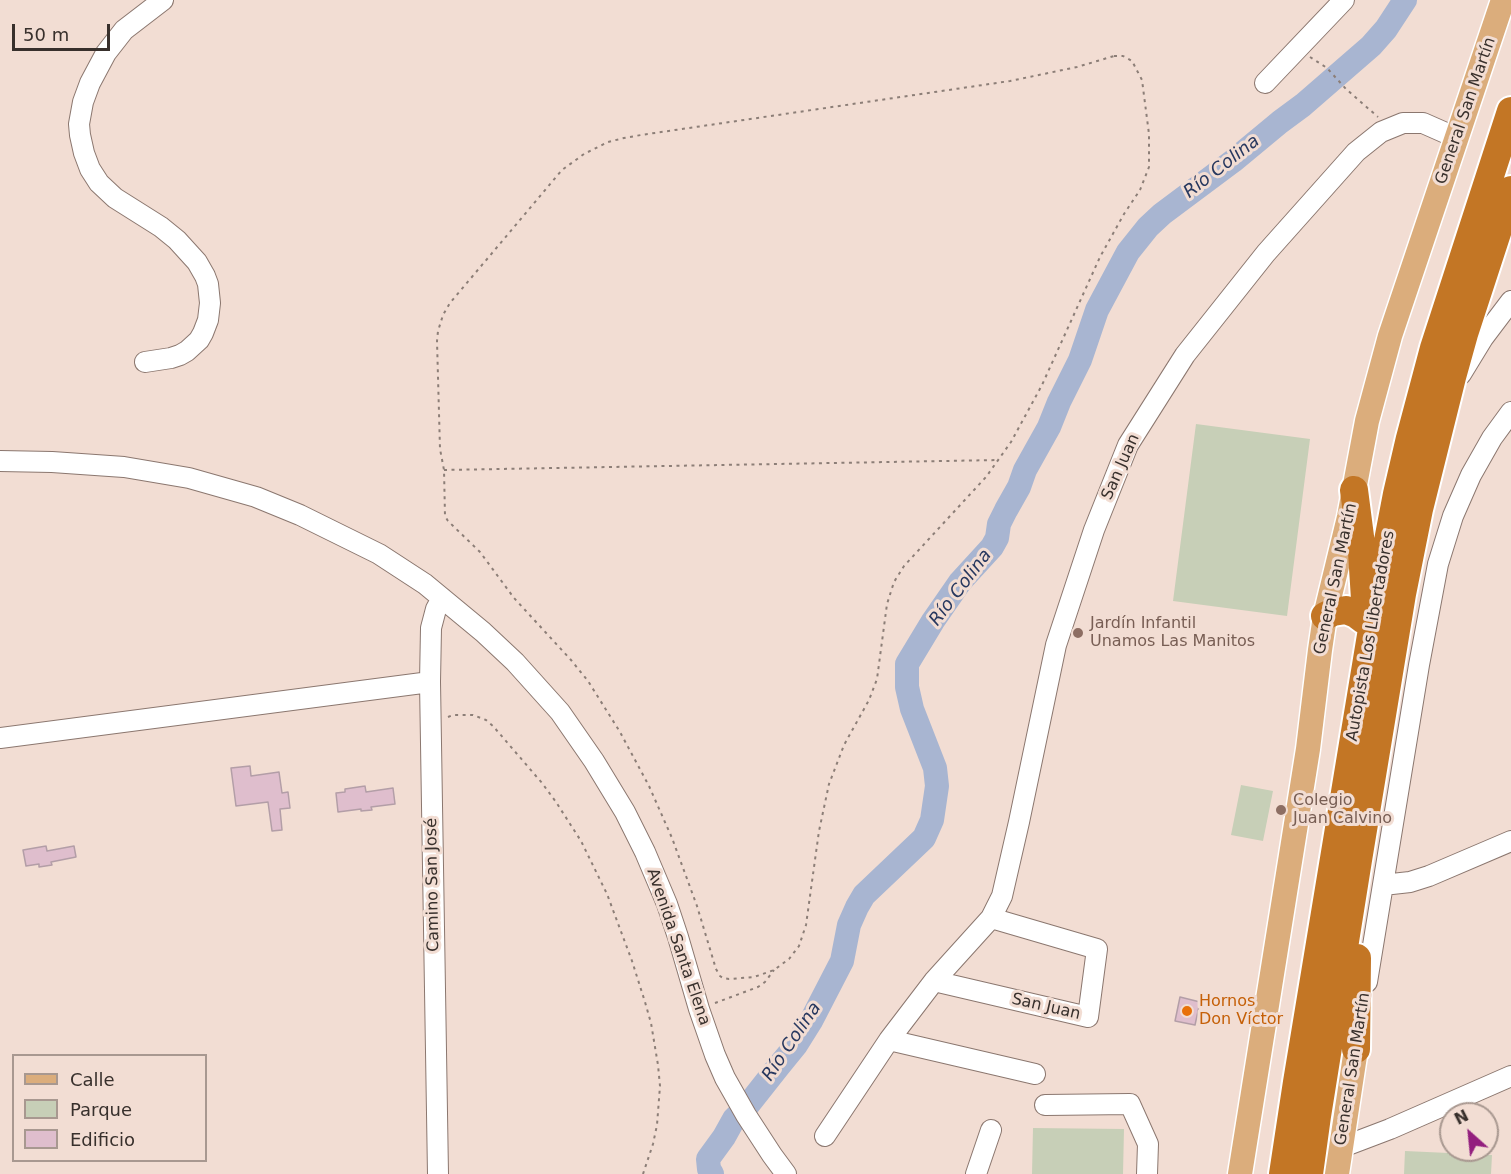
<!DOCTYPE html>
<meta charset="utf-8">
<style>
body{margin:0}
#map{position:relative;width:1511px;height:1174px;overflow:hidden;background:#f2ddd3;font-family:"DejaVu Sans",sans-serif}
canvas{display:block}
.legend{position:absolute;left:12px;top:1054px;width:195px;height:108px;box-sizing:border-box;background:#f2ddd3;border:2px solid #a89890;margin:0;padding:8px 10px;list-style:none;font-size:18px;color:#38302c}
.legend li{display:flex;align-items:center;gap:12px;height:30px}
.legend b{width:30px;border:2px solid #a89890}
.north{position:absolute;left:1439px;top:1102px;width:60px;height:60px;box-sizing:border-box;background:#f2ddd3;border:2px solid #a89890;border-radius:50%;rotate:333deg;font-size:16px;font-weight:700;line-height:24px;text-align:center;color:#38302c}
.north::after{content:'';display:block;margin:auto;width:21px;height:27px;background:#931f7e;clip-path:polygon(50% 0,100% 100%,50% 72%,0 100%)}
.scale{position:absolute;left:12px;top:24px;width:98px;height:27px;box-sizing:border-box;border:3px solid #38302c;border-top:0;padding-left:8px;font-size:18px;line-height:21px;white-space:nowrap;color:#38302c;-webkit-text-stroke:4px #f2ddd3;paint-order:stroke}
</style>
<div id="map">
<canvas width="1511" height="1174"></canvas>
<ul class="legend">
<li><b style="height:8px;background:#dbad7c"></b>Calle</li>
<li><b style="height:16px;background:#c7cfb7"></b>Parque</li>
<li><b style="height:16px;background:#dfbecd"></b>Edificio</li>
</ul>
<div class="north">N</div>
<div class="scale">50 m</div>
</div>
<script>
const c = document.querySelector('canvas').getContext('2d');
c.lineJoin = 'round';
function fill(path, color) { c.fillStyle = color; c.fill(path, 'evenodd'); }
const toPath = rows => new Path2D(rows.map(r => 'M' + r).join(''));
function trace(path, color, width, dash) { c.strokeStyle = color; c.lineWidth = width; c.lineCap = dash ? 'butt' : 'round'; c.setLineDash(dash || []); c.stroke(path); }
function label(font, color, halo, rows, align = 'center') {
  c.font = font + ' "DejaVu Sans",sans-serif'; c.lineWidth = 6; c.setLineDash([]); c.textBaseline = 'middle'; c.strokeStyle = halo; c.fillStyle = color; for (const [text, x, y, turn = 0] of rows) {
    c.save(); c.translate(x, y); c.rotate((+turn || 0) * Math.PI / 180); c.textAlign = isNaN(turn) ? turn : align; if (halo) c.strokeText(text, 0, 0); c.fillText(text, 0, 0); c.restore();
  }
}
const green = toPath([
 [1196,424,1310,439,1287,616,1173,601],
 [1241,785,1273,791,1263,841,1231,835],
 [1033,1128,1124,1129,1123,1174,1032,1174],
 [1405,1151,1492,1155,1491,1174,1404,1174]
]);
const river = toPath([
 [712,1174,709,1169,708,1159,724,1137,734,1119,748,1105,778,1067,796,1045,811,1021,842,961,849,925,857,907,864,895,924,838,932,820,937,786,935,768,912,709,907,687,907,664,933,621,960,582,992,547,997,538,999,524,1006,510,1019,487,1025,470,1049,427,1059,402,1080,360,1097,310,1128,252,1148,227,1162,214,1233,161,1280,122,1303,105,1371,46,1386,29,1405,0]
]);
const building = toPath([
 [250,766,251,776,279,772,282,793,288,792,290,808,280,809,282,830,272,831,268,802,236,806,231,768,250,766],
 [365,786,366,792,393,788,395,804,371,807,372,810,361,811,361,809,338,812,336,793,345,792,345,789,365,786],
 [46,846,47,851,74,846,76,857,51,862,52,865,39,867,39,864,26,866,23,850,46,846],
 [1180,997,1200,1002,1195,1025,1175,1021,1180,997]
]);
const path = toPath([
 [1114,56,1123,56,1132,61,1142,80,1149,134,1149,167,1140,190,1124,214,1100,257,1042,385,1011,442,986,477,904,566,894,582,887,604,877,679,869,700,844,745,829,784,819,831,806,925,799,946,789,959,774,970,754,977,729,979,723,978,720,976,716,969,697,906,672,838,649,786,620,732,588,681,571,660,514,598,480,552,448,521,445,516,444,470,440,449,437,341,438,331,443,315,450,303,562,170,584,154,608,142,624,138,641,135,1010,81,1077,67,1114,56],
 [1310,57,1327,68,1346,89,1378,117],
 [444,470,999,460],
 [448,717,453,715,473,715,486,720,493,726,542,783,556,802,581,841,607,894,632,961,645,1002,651,1023,658,1065,660,1086,657,1125,653,1144,643,1174],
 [715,1003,758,987,765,982,774,970]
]);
const minor = toPath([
 [1265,83,1344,0],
 [145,362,171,358,180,355,187,351,199,340,203,333,208,320,210,303,208,284,205,276,197,262,177,240,161,227,115,198,99,183,90,169,84,153,80,135,79,124,83,102,90,83,106,53,124,30,163,0],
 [1461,374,1483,338,1511,301],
 [0,461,52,462,124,467,189,478,256,497,300,515,379,554,425,584,483,632,515,662,560,712,594,761,625,812,645,852,667,904,678,937,699,1009,715,1055,725,1078,746,1115,772,1155,786,1174],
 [0,738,430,682],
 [1383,885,1410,882,1429,876,1511,841],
 [934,981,1088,1017,1097,949,991,918],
 [1367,982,1419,665,1438,564,1453,516,1471,475,1492,438,1511,412],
 [889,1040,1035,1074],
 [1045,1105,1130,1104,1148,1144,1147,1174],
 [825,1136,889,1040,934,981,991,918,1002,896,1019,822,1056,645,1094,530,1128,445,1185,355,1266,253,1356,152,1381,132,1403,123,1423,123,1457,138],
 [1340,1148,1390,1129,1511,1076],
 [438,1174,430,682,431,628,436,609,442,598],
 [976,1174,991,1130]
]);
const major = toPath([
 [1240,1174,1308,749,1320,650,1325,616,1349,517,1367,421,1390,336,1503,0],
 [1337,1174,1356,1049]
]);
const highway = toPath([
 [1354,490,1362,552,1365,599],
 [1325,616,1333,612,1346,610,1356,614,1364,620],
 [1356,1049,1357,958],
 [1283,1174,1297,1082,1378,593,1397,494,1410,438,1434,348,1511,111],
 [1309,1174,1317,1116,1358,860,1402,594,1419,509,1452,377,1464,334,1511,190]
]);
const markers = [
 [1078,633,6,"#8d6e63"],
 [1281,810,6,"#8d6e63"],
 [1187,1011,6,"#e8710a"]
];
const streetNames = [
 ["General San Martín",1466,111,-71],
 ["San Juan",1121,467,-66],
 ["General San Martín",1336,579,-78],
 ["Autopista Los Libertadores",1371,636,-80],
 ["Camino San José",433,885,-91],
 ["Avenida Santa Elena",678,947,71],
 ["San Juan",1046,1007,13],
 ["General San Martín",1353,1069,-81]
];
const educationNames = [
 ["Jardín Infantil",1090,624],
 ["Unamos Las Manitos",1090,642],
 ["Colegio",1293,801],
 ["Juan Calvino",1293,819]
];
const foodNames = [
 ["Hornos",1199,1002],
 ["Don Víctor",1199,1020]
];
const waterNames = [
 ["Río Colina",1222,167,-38],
 ["Río Colina",961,588,-53],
 ["Río Colina",792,1042,-56]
];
fill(green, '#c7cfb7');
trace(river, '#a8b5d1', 24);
fill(building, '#dfbecd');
trace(building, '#b39ea7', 1.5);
trace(minor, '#8b776f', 22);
trace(major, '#fff', 27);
trace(highway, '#fff', 32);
trace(path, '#8c7e77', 2, [3, 4.5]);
trace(minor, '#fff', 20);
trace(major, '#dbad7c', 24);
trace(highway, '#c37625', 28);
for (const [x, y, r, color] of markers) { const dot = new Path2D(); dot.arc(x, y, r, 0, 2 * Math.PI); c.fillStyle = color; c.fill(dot); trace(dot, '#f2ddd3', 2); }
label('16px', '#38302c', '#f2ddd3', streetNames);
label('16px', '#785e54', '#f2ddd3', educationNames, 'left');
label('16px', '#c56008', '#f2ddd3', foodNames, 'left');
label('italic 18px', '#27385f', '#f2ddd3', waterNames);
</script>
